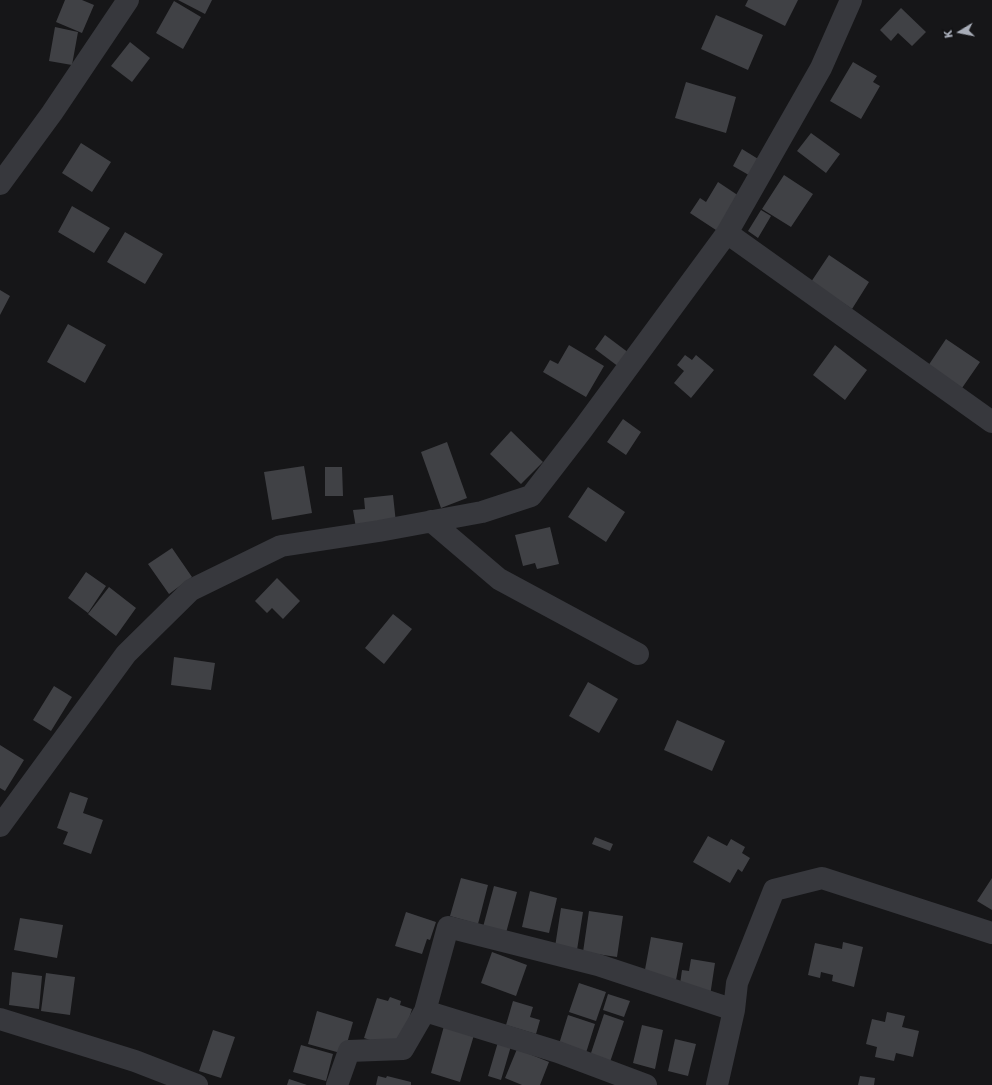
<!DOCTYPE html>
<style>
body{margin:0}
#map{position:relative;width:992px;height:1085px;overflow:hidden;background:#161618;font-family:"Golos Text",sans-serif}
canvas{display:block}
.north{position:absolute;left:940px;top:12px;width:40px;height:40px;-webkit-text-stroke:3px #111113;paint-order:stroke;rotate:260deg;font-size:11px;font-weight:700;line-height:16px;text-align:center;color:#a8adb8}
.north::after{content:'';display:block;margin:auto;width:14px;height:18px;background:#a8adb8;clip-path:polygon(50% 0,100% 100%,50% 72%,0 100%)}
</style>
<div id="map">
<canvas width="992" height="1085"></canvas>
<div class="north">K</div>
</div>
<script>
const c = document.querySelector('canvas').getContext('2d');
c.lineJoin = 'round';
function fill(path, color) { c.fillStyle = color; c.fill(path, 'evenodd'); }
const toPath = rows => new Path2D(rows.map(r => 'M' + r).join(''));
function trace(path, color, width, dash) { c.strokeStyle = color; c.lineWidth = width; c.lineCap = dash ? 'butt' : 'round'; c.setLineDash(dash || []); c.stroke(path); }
const building = toPath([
 [65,0,82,0,94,5,82,33,56,22],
 [178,0,212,0,205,14],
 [748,0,798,0,785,26,745,6],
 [174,1,201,17,183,49,156,33],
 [901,8,926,32,912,46,898,33,891,41,880,30],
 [716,15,763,35,748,70,701,49],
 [55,27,78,32,72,65,49,61],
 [130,42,150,58,132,82,111,66],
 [853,62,877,76,873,82,880,86,861,119,830,101],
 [686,82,736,97,726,133,675,118],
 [811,133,840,154,826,173,797,151],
 [81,143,111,162,92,192,62,173],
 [742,149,763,162,754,178,733,166],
 [784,175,813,194,791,227,762,209],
 [718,182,742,198,719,232,690,213,700,198,706,202],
 [72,206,110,228,94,253,58,232],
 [761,210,771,216,758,238,748,231],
 [125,232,163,254,145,284,107,262],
 [829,255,869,282,852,309,811,282],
 [0,290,10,296,0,315],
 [68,324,106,345,85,383,47,362],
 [605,335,629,353,619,367,595,349],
 [946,339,980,362,962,388,928,366],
 [569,345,604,366,586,397,543,372,550,360,558,364],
 [835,345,867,370,845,400,813,375],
 [685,355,692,360,696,355,714,370,691,398,674,383,684,371,677,365],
 [623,419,641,432,626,455,607,442],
 [511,431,543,462,521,484,490,454],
 [447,442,467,498,441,508,421,452],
 [304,466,312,513,272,520,264,472],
 [325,467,342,467,343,496,325,496],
 [588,487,625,512,606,542,568,517],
 [393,495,396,523,356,528,353,510,365,509,364,498],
 [550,527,559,564,537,569,535,563,523,566,515,535],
 [172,548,192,577,169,594,148,564],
 [86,572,106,586,88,613,68,598],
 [277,578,300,601,283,619,272,608,267,613,255,601],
 [109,587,136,608,116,636,88,614],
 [393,614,412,629,384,664,365,648],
 [174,657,215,663,211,690,171,685],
 [588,682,618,699,599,733,569,716],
 [54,686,72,697,51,731,33,720],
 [677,720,725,741,712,771,664,750],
 [0,745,24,760,5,791,0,788],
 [70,792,88,798,83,813,103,820,91,854,63,844,68,832,57,828],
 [708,836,727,846,731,839,745,847,742,853,750,858,742,872,738,869,730,883,693,862],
 [595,837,613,844,610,851,592,844],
 [461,878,488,885,478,924,450,916],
 [992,878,992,910,977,901],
 [494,886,517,892,506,933,483,927],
 [530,891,557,898,549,933,522,927],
 [561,908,583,912,577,950,555,947],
 [589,911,623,916,617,957,583,952],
 [406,912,436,922,430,940,427,939,422,954,395,946],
 [20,918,63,925,57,958,14,950],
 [651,937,683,943,676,980,644,975],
 [843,942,863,947,854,987,832,981,833,975,821,972,820,978,808,975,815,943,842,949],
 [492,952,527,965,516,996,481,983],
 [691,959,715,963,710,996,679,991,682,970,689,971],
 [12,972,42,976,39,1009,9,1005],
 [46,973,75,977,70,1015,41,1011],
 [579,983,606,992,596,1021,569,1012],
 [608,994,630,1001,624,1017,603,1010],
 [390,997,401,1001,400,1005,412,1009,401,1044,389,1046,364,1038,377,998,388,1001],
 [513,1001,533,1007,530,1017,540,1020,536,1034,506,1025],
 [317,1011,353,1022,344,1054,308,1044],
 [887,1012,905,1016,902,1027,919,1031,913,1057,896,1053,894,1061,875,1057,877,1047,866,1044,872,1019,885,1022],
 [604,1014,624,1021,610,1062,590,1056],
 [568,1015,595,1024,586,1053,559,1044],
 [642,1025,663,1030,655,1069,633,1063],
 [444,1026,474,1035,460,1082,431,1073],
 [213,1030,235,1037,221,1078,199,1071],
 [675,1039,696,1044,688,1076,668,1071],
 [498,1042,511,1046,501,1080,488,1076],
 [301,1045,333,1054,326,1081,293,1072],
 [517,1049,549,1062,540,1085,522,1085,505,1078],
 [378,1076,386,1078,387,1076,411,1082,411,1085,376,1085],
 [860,1076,875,1078,874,1085,858,1085],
 [289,1079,307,1085,287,1085]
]);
const street = toPath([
 [0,184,52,113,128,0],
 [727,233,992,422],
 [431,521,499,579,638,654],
 [0,826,126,654,191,590,281,546,379,531,482,512,531,496,582,430,727,233,821,68,851,0],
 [0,1019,135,1061,197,1085],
 [337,1085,349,1051,403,1049,425,1011],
 [646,1085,558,1052,425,1011,448,927,598,965,734,1010],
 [717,1085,734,1010,737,983,774,890,822,878,992,933]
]);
fill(building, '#404145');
trace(street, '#37383d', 22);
</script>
